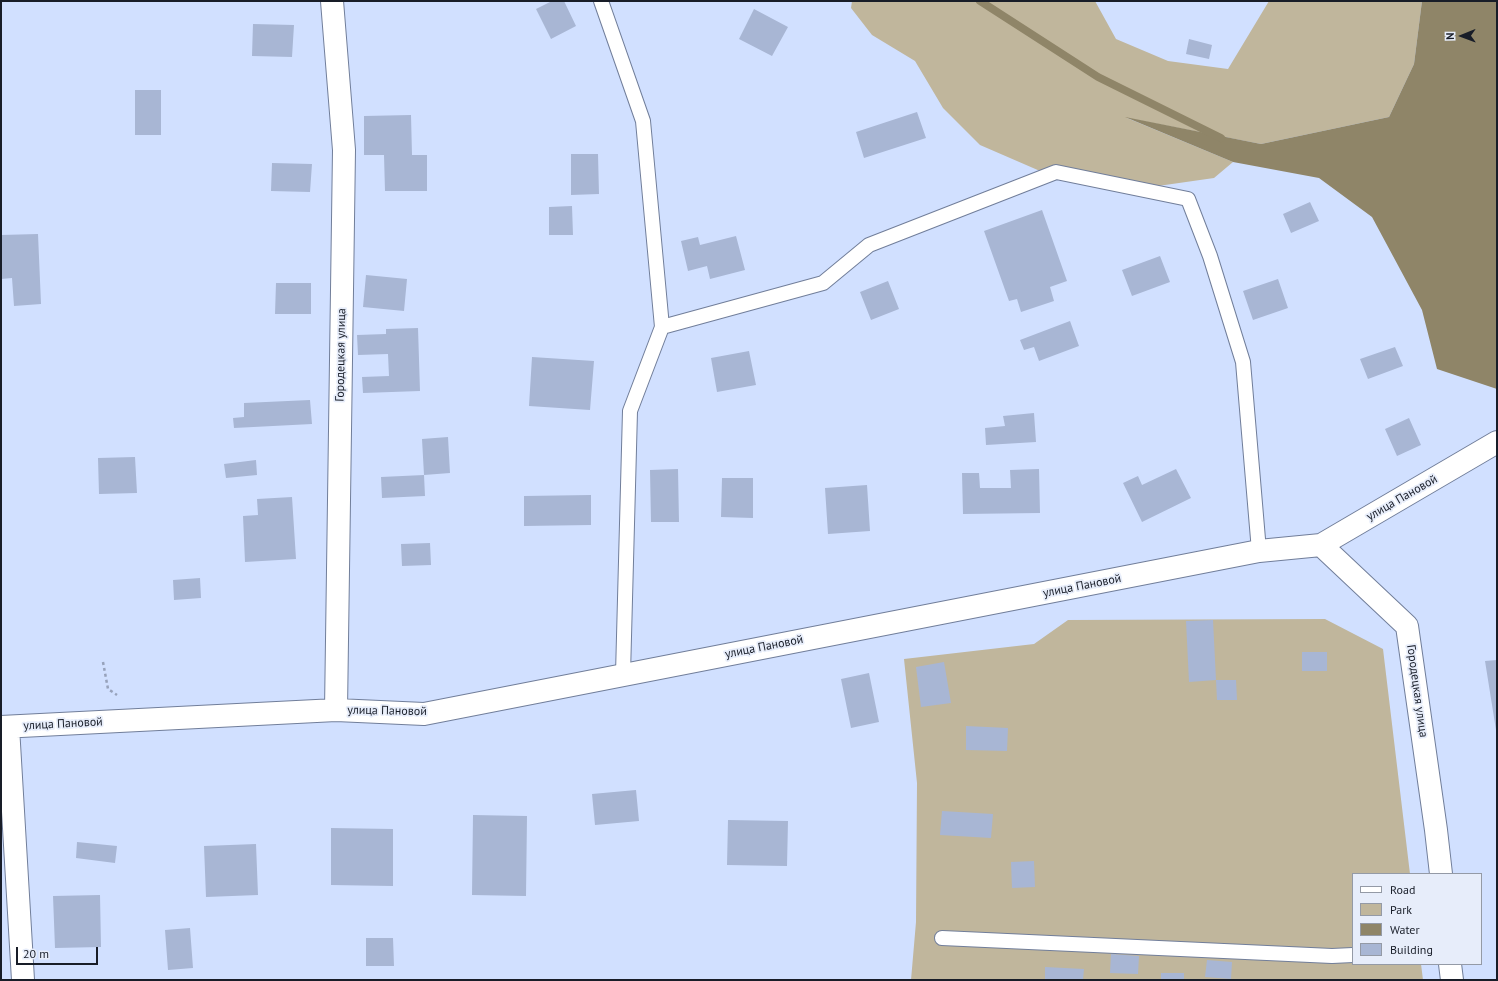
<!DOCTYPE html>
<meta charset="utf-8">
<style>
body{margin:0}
#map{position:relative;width:1498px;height:981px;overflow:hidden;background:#d1e0ff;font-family:"PT Sans",sans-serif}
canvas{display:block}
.frame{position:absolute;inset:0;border:2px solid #181d28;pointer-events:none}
.legend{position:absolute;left:1352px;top:873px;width:130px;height:92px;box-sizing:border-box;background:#e7edfa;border:1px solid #949aa6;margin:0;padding:5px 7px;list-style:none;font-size:12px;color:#181d28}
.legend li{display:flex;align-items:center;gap:8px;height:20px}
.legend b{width:20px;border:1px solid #949aa6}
.north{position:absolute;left:1442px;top:16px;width:40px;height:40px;-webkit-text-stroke:3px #e7edfa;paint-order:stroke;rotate:269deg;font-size:11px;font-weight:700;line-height:16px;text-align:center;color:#181d28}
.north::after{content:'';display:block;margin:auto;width:14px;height:18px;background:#181d28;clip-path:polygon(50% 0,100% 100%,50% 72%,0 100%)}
.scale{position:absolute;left:16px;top:947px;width:82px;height:18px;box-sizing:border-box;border:2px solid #181d28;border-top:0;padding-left:5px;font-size:12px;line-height:14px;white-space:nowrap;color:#181d28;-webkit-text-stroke:3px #e7edfa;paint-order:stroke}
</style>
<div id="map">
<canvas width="1498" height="981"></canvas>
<div class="frame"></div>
<ul class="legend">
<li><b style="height:5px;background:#fff"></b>Road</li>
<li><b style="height:11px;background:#c0b69c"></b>Park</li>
<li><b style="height:11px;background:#8f8568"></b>Water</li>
<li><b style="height:11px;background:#a8b6d4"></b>Building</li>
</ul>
<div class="north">N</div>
<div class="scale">20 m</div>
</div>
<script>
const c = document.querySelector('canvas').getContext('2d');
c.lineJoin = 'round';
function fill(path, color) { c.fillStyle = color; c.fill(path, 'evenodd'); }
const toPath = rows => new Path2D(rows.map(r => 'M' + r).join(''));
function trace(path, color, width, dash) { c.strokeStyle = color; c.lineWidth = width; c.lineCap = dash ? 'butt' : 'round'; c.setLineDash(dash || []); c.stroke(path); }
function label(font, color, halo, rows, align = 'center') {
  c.font = font + ' "PT Sans",sans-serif'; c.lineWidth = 3.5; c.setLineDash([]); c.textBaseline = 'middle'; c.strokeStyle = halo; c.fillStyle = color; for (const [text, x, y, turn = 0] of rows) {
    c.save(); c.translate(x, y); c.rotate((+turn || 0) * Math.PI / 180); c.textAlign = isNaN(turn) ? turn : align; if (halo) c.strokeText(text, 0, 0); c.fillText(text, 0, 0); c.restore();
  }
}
const green = toPath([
 [852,1,1095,1,1116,39,1168,61,1228,69,1269,1,1422,1,1414,64,1389,117,1261,144,1127,118,1233,162,1214,178,1130,190,1040,171,980,145,943,108,915,61,872,35,851,8],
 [1325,619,1383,649,1410,874,1353,874,1353,964,1421,964,1423,980,911,980,916,922,917,783,904,659,1034,644,1068,620]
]);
const water = toPath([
 [1422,1,1497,1,1497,389,1437,369,1422,310,1372,217,1319,178,1233,162,1125,117,1261,144,1389,117,1414,64]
]);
const stream = toPath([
 [980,1,1098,77,1221,138]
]);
const building = toPath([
 [552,1,564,1,576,26,551,39,536,9],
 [754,9,788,27,772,56,739,39],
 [253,24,294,25,292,57,252,56],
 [1189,39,1212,45,1209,59,1186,54],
 [135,90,161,90,161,135,135,135],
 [917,112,926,138,864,158,856,132],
 [411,115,412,155,427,155,427,191,385,191,384,155,364,155,364,116],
 [571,154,598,154,599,194,571,195],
 [272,163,312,164,310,192,271,191],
 [1310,202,1319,221,1291,233,1283,214],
 [572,206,573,235,549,235,549,207],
 [1042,210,1067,281,1050,287,1054,301,1021,312,1017,299,1009,301,984,231],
 [38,234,41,304,14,306,12,278,1,279,1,235],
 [736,236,745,270,710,279,707,266,688,271,681,241,698,237,700,245],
 [1160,256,1170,282,1132,296,1122,270],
 [366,275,407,279,404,311,363,307],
 [1278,279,1288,308,1253,320,1243,291],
 [888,281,899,309,871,320,860,292],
 [276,283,311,283,311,314,275,314],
 [1070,321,1079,346,1039,361,1034,347,1024,350,1020,340],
 [418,328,420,391,363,393,362,377,389,376,388,354,358,355,357,335,386,334,386,329],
 [1395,347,1403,366,1368,379,1360,359],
 [749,351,756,385,717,392,711,358],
 [532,357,594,361,590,410,529,406],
 [310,400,312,424,234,428,233,418,244,417,244,403],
 [1034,413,1036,442,986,445,985,428,1005,426,1003,416],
 [1409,418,1421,445,1397,456,1385,429],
 [448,437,450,473,424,475,422,439],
 [135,457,137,493,99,494,98,458],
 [256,460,257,475,226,478,224,464],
 [678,469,679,522,651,522,650,470],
 [1039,469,1040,513,963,514,962,473,979,473,980,488,1011,488,1010,470],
 [1176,469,1191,498,1142,522,1123,483,1138,476,1142,485],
 [424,475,425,496,382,498,381,477],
 [722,478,753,478,753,518,721,517],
 [867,485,870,531,828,534,825,488],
 [591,495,591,525,524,526,524,496],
 [292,497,296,559,245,562,243,516,258,515,257,499],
 [430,543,431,565,402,566,401,544],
 [200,578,201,598,174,600,173,580],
 [1213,620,1216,680,1236,680,1237,700,1217,700,1216,680,1189,682,1186,621],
 [1302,652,1327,652,1327,671,1302,671],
 [1497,660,1497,730,1496,730,1485,661],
 [944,662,951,703,921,707,916,667],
 [869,673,879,722,851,728,841,679],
 [966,726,1008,728,1007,751,966,750],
 [636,790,639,821,595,825,592,794],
 [942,811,993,814,991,838,940,835],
 [473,815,527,816,526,896,472,895],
 [728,820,788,821,787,866,727,865],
 [331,828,393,829,393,886,331,885],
 [77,842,117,846,115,863,76,858],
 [256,844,258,895,206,897,204,846],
 [1034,861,1035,887,1012,888,1011,862],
 [100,895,101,947,55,948,53,896],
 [190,928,193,968,168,970,165,930],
 [366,938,393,938,394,966,366,966],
 [1111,954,1139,956,1138,974,1110,973],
 [1207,960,1232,962,1231,979,1205,977],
 [1045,967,1084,969,1083,980,1045,980],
 [1161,973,1184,973,1184,980,1161,980]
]);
const path = toPath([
 [103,662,108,689,117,695]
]);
const service = toPath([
 [601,1,643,121,662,327,630,411,623,674],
 [662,327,823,283,869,245,1056,172,1188,199,1210,256,1243,362,1259,551],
 [942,938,1332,956,1353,955]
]);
const minor = toPath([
 [332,1,344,150,336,710],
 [1321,545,1407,626,1436,830,1441,874],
 [1,727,336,710,424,714,1259,551,1321,545,1497,442],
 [8,727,23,980],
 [1450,964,1452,980]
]);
const streetNames = [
 ["Городецкая улица",341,355,-89],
 ["улица Пановой",1402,498,-30],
 ["улица Пановой",1082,586,-11],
 ["улица Пановой",764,647,-11],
 ["Городецкая улица",1417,691,82],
 ["улица Пановой",387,711,1],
 ["улица Пановой",63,724,-3]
];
fill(green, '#c0b69c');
fill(water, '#8f8568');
trace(stream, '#8f8568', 8);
fill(building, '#a8b6d4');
trace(service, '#717e9a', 16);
trace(minor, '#717e9a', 24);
trace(path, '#97a2bb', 2.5, [3, 3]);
trace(service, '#fff', 14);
trace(minor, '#fff', 22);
label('12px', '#181d28', '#e7edfa', streetNames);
</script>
